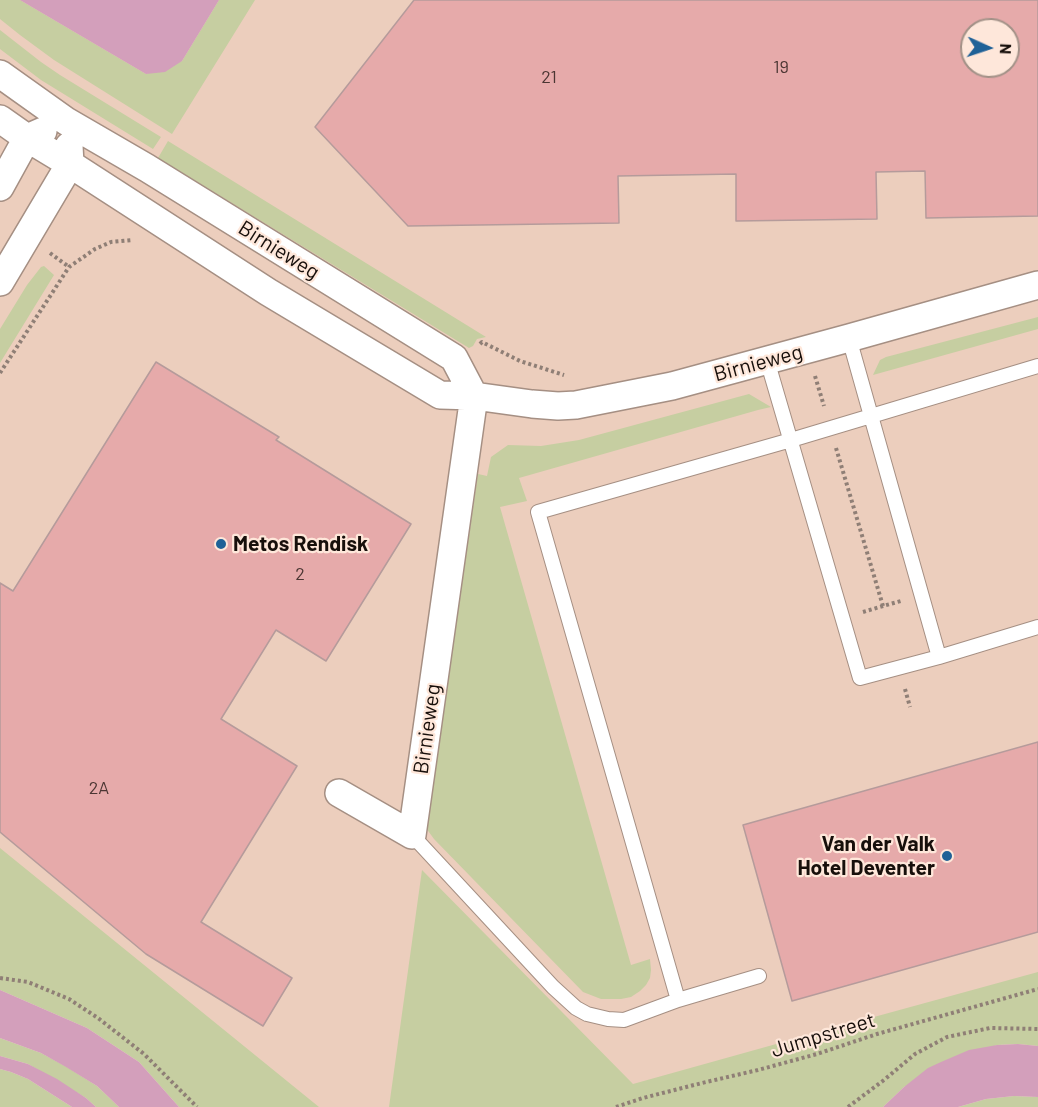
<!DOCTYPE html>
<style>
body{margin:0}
#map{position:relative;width:1038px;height:1107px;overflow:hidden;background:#f1dacd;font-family:Barlow,sans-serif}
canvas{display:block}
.north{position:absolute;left:960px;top:18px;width:60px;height:60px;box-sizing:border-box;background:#fee7da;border:2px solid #a29187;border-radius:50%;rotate:93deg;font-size:16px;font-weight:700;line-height:24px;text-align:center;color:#170f0b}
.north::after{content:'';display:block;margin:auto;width:21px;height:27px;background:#1f6197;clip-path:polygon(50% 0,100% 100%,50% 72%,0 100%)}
</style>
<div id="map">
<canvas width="1038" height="1107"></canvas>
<div class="north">N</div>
</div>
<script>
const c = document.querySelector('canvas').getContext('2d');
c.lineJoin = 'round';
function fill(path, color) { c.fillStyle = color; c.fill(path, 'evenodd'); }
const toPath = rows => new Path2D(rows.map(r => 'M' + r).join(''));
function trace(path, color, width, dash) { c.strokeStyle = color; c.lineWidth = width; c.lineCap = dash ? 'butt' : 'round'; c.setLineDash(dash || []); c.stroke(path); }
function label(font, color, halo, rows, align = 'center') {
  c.font = font + ' Barlow,sans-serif'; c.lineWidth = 4.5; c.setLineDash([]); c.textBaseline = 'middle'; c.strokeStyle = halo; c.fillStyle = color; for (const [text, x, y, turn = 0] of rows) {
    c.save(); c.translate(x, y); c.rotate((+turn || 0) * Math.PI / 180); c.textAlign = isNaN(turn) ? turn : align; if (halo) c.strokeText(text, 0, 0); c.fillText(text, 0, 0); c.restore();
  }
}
const built = toPath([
 [0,0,1038,0,1038,1007,670,1107,282,1107,0,870],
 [972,30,1008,30,1008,66,972,66]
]);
const green = toPath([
 [0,0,20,0,146,74,182,61,219,0,255,0,172,134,54,60,20,35,0,19],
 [0,30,41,62,60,75,161,137,153,149,41,80,0,49],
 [168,141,486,337,477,339,473,346,469,348,158,158],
 [44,266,54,275,0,363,0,329,27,285,41,267],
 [1038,317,1038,329,873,375,880,360,886,357],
 [749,394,771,407,758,410,519,478,527,501,500,507,631,965,650,959,651,970,650,978,646,985,640,991,631,997,621,999,601,999,583,992,434,839,426,828,478,474,487,476,491,457,508,445,541,446,579,440],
 [0,848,319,1107,179,1107,139,1062,87,1028,0,990],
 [422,870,633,1084,812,1034,1038,972,1038,1046,1018,1044,997,1045,904,1087,883,1107,389,1107],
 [0,1038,41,1053,67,1067,97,1086,119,1107,96,1107,86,1098,28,1064,0,1056],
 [0,1069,11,1072,28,1079,72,1107,0,1107],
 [1014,1096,1038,1097,1038,1107,958,1107,986,1099]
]);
const water = toPath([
 [20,0,219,0,182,61,165,72,146,74],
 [0,990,87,1028,139,1062,179,1107,119,1107,97,1086,66,1067,41,1053,0,1038],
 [1018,1044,1038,1046,1038,1097,1014,1096,986,1099,958,1107,883,1107,904,1087,928,1068,941,1062,969,1050,997,1045],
 [0,1056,28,1064,57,1079,86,1098,96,1107,72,1107,28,1079,11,1072,0,1069]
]);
const building = toPath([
 [414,0,1038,0,1038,216,926,218,925,171,876,172,877,219,736,221,736,174,618,176,619,223,408,226,315,127,414,0],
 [972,30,1008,30,1008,66,972,66,972,30],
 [156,362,279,437,276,440,411,524,326,661,276,630,221,719,297,766,201,922,292,978,263,1026,146,954,0,832,0,583,13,591,156,362],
 [1038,742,1038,932,792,1001,743,825,1038,742]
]);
const path = toPath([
 [50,253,69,267],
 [480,344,482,342,520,361,564,375],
 [0,373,69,267,95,249,111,242,132,240],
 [815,376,824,406],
 [836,448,883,606,901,601],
 [863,612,883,606],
 [905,689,910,707],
 [0,978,28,982,69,999,98,1018,144,1054,197,1107],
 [616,1107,643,1098,702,1083,758,1070,817,1054,877,1034,1038,989],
 [848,1107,884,1080,915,1054,947,1037,990,1028,1038,1029]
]);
const lane = toPath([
 [767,360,860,678,939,657,849,338],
 [939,657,1038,627],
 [412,835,553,987,576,1008,587,1014,608,1019,624,1020,678,1000,538,512,791,440,1038,366],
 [678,1000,759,976]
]);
const street = toPath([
 [0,74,66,121,147,168,454,358,474,396,412,835,339,793],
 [0,119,27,138,70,164,268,292,440,395,474,396,532,404,558,406,576,405,672,386,849,338,1038,285],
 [0,187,27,138,43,131],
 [0,282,70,164,69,146]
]);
const markers = [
 [221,544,6,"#1f6197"],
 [947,856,6,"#1f6197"]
];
const numberNames = [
 ["19",781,67],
 ["21",549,77],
 ["2",300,574],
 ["2A",99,788]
];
const streetNames = [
 ["Birnieweg",279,250,32],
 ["Birnieweg",758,363,-15],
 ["Birnieweg",427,729,-82],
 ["Jumpstreet",823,1035,-17]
];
const poiNames = [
 ["Metos Rendisk",233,544],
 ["Van der Valk",935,844,"right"],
 ["Hotel Deventer",935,868,"right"]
];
fill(built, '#eccebd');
fill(green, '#c6cea1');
fill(water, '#d39fbb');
fill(building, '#e6aaaa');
trace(building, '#b59b9b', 1.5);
trace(lane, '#a58f83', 16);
trace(street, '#a58f83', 30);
trace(path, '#8f7f76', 4, [3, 3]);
trace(lane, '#fff', 14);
trace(street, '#fff', 27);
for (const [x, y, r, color] of markers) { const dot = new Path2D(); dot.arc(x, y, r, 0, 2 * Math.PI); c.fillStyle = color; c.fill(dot); trace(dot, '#fee7da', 2); }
label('18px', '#4b3633', null, numberNames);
label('21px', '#170f0b', '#fee7da', streetNames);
label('bold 21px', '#170f0b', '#fee7da', poiNames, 'left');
</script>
